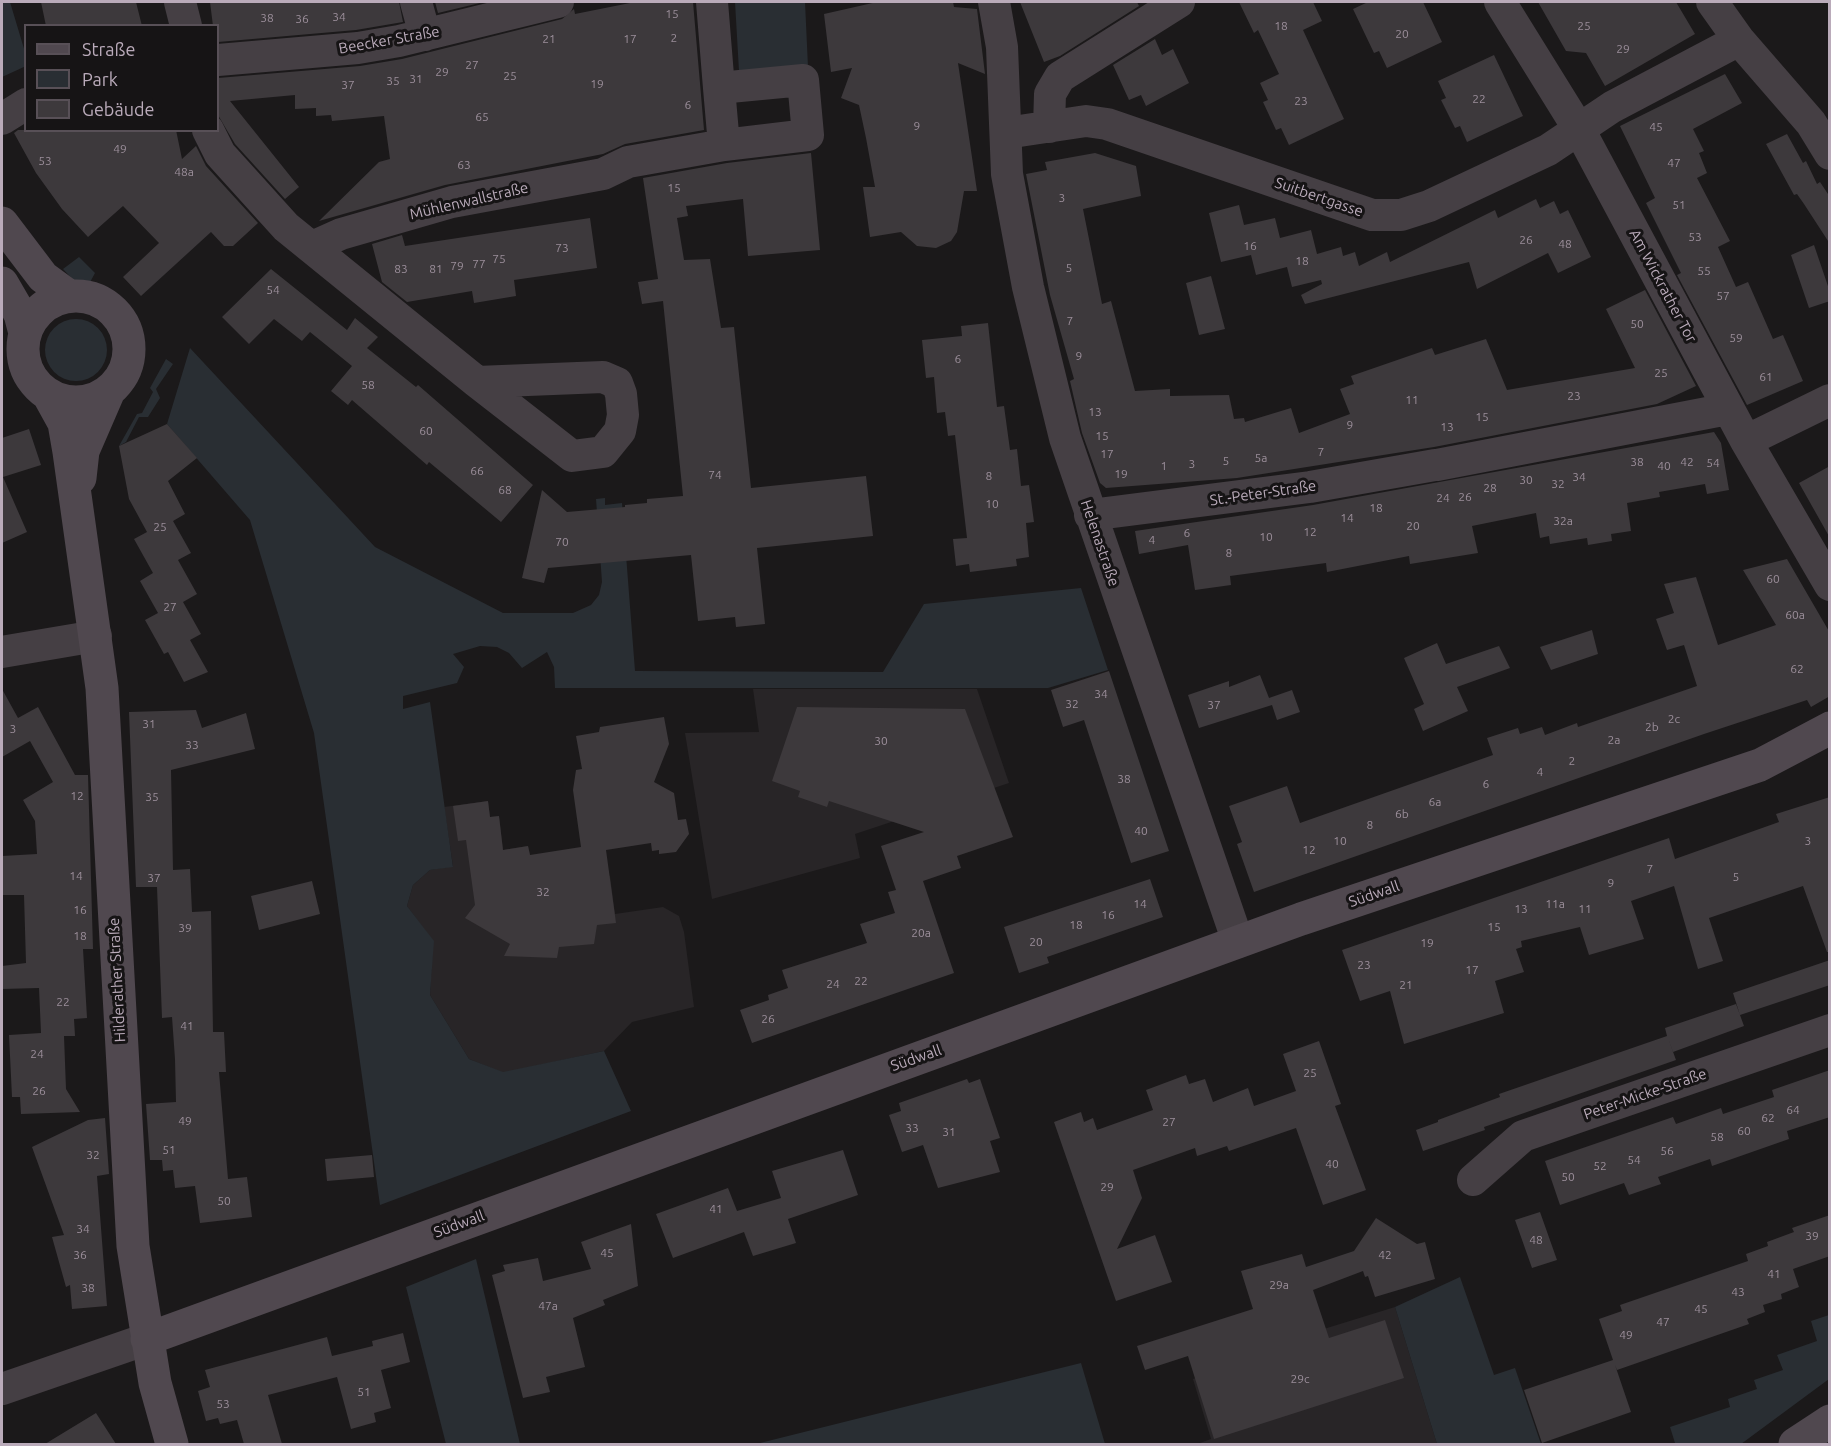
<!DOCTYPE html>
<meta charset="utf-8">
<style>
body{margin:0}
#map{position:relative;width:1831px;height:1446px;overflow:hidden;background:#1b191a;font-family:Ubuntu,sans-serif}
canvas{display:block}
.frame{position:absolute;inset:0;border:3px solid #baabba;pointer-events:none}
.legend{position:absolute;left:24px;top:24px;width:195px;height:108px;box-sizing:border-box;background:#161415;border:2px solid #585057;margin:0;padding:8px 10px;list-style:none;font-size:18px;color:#baabba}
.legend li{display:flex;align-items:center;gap:12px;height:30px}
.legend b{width:30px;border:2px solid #585057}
</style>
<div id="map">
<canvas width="1831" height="1446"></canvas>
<div class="frame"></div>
<ul class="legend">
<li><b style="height:8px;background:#50484f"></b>Straße</li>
<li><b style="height:16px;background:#292e33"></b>Park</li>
<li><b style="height:16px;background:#3d393c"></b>Gebäude</li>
</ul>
</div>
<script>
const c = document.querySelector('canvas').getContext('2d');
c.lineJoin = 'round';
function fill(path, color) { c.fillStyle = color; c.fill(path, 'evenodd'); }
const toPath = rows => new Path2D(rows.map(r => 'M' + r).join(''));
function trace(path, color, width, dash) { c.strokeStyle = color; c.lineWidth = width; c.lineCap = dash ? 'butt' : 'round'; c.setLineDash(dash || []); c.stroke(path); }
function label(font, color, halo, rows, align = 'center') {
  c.font = font + ' Ubuntu,sans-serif'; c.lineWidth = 6; c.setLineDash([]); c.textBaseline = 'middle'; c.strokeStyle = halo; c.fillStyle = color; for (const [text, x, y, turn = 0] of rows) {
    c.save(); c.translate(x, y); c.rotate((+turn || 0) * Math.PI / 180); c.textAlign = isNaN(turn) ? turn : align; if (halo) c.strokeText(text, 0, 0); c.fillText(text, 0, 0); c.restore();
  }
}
const built = toPath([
 [753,689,977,689,1009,783,855,834,860,858,712,899,685,733,759,732],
 [488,801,490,817,499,816,503,850,528,846,530,855,610,876,615,914,663,907,679,916,684,932,694,1007,632,1022,604,1051,503,1073,469,1059,430,995,433,941,407,906,413,885,430,870,453,866,444,807],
 [1395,1307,1437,1444,1197,1444,1211,1439,1193,1379,1206,1374,1204,1366]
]);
const green = toPath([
 [2,2,10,2,25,52,26,66,2,77],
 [735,2,805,2,808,67,739,71],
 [79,257,95,273,87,288,78,285,63,269],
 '45 350a31 31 0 1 1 62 0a31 31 0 1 1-62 0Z',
 [190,348,375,547,503,613,573,613,591,605,599,595,602,582,596,499,605,498,605,505,622,503,635,671,883,672,924,604,1081,588,1108,670,1048,688,555,688,554,667,547,652,522,668,509,653,497,647,480,646,453,654,464,667,457,683,403,696,403,709,430,702,453,867,430,870,413,885,407,906,434,941,430,995,469,1059,503,1072,604,1051,631,1111,380,1205,314,733,250,520,167,424],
 [166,359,173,364,156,389,160,398,148,417,139,417,126,442,119,446,137,414,142,413,153,392,150,388],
 [476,1259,520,1444,446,1444,406,1287],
 [1460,1277,1494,1375,1515,1368,1541,1444,1437,1444,1395,1307],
 [1829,1315,1829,1379,1741,1444,1672,1444,1675,1443,1670,1427,1730,1407,1728,1399,1757,1389,1754,1380,1783,1370,1777,1355,1817,1341,1811,1321],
 [1081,1363,1105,1444,756,1444,932,1400]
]);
const building = toPath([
 [41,2,136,2,142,26,46,26],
 [210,2,399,2,403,22,356,30,218,42,218,26,213,26],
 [435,2,484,2,438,13],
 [635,2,693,2,704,130,625,144,603,154,445,185,319,221,379,162,390,159,384,116,332,121,331,115,316,116,316,108,295,109,295,95,230,101,299,187,285,199,235,144,218,115,218,78,360,66,402,59,562,19,574,9,575,14],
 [877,2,953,2,954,7,977,9,985,74,958,63,977,191,964,191,957,232,951,241,936,248,917,246,901,232,870,237,863,187,875,187,866,138,859,105,841,98,852,68,831,72,824,14],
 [1020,2,1137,2,1139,6,1060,56,1044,62],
 [1239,2,1313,2,1322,21,1303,30,1344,119,1289,145,1281,128,1276,130,1263,102,1268,100,1260,83,1279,74,1258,30,1254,33],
 [1368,2,1423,2,1442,42,1387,68,1379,51,1374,53,1353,9],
 [1538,2,1676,2,1695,34,1605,86,1586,53,1566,51],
 [1155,39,1162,55,1173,49,1189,83,1146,106,1141,95,1129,100,1113,65],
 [1494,55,1523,116,1467,142,1460,126,1455,128,1441,100,1446,98,1438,81],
 [1725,74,1742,103,1693,129,1704,151,1699,153,1707,173,1697,178,1730,241,1718,247,1736,287,1748,282,1773,339,1783,335,1803,381,1747,405,1677,275,1681,273,1646,203,1655,198,1620,126],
 [18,130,176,130,182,159,196,146,206,166,258,223,233,246,224,246,211,232,141,296,123,277,159,243,123,206,88,237,62,209,36,173,14,133],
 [1787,134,1803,163,1806,161,1817,184,1820,182,1830,197,1830,244,1804,204,1797,194,1794,195,1766,144],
 [811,153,820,250,748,256,743,199,686,206,688,216,677,218,684,260,710,259,721,328,734,327,751,488,866,476,873,536,757,548,765,624,736,627,735,617,698,621,691,555,548,568,544,583,522,578,542,490,567,512,625,507,625,505,647,503,647,499,683,496,663,301,642,304,638,282,658,279,643,178,727,163],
 [1095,153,1136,166,1141,196,1083,209,1102,304,1111,301,1135,391,1170,389,1170,396,1229,395,1234,419,1244,418,1245,422,1291,408,1299,433,1350,414,1340,389,1354,384,1351,376,1432,348,1435,355,1486,339,1507,390,1635,368,1606,309,1645,290,1696,386,1657,404,1434,447,1237,478,1106,488,1100,483,1082,433,1070,381,1074,379,1050,295,1026,174,1047,170,1045,162],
 [1536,199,1540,208,1554,201,1560,214,1568,210,1591,257,1558,273,1548,253,1477,289,1469,262,1305,304,1301,295,1322,284,1321,280,1292,287,1287,267,1256,275,1251,255,1221,262,1209,213,1239,205,1244,225,1275,218,1280,238,1311,230,1317,254,1341,247,1343,256,1355,252,1359,266,1387,252,1390,262,1495,210,1498,218],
 [590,218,597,268,514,280,516,296,474,303,472,291,407,302,382,282,372,244,402,235,405,246],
 [1814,245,1830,292,1830,301,1809,308,1791,255],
 [271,269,347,330,355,318,378,337,367,348,416,387,418,385,533,485,501,522,429,462,427,465,352,400,348,405,331,391,352,366,310,332,302,341,274,319,249,344,222,317],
 [1211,276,1225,329,1199,335,1186,283],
 [988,323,997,407,1004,406,1010,450,1017,449,1021,486,1029,485,1034,522,1026,523,1029,557,1016,559,1017,566,970,572,969,564,956,566,953,539,967,538,955,435,948,436,945,412,937,413,934,377,926,378,922,340,962,336,961,326],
 [167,424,197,458,168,481,185,514,173,521,191,553,178,560,197,594,183,602,201,634,190,640,208,672,184,682,168,652,164,654,145,620,158,613,140,581,153,573,134,539,147,532,129,499,119,446],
 [29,429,41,465,3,477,27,532,2,543,2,438],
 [1714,432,1721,443,1729,490,1707,494,1705,484,1659,492,1660,497,1627,503,1631,531,1611,534,1612,541,1588,545,1587,538,1550,544,1549,536,1540,538,1536,513,1472,526,1478,553,1410,564,1409,556,1327,572,1326,563,1230,576,1231,585,1195,590,1188,545,1139,554,1135,531,1313,505],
 [1830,466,1830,538,1799,483],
 [1787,559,1830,633,1830,696,1811,707,1807,700,1704,734,1254,892,1237,844,1242,842,1229,806,1287,786,1300,823,1493,755,1487,738,1518,728,1520,734,1542,727,1545,735,1577,723,1578,727,1697,686,1684,645,1667,650,1656,619,1674,613,1664,584,1696,577,1718,645,1776,625,1743,570],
 [1592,630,1598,654,1551,670,1540,647],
 [1437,643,1446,664,1499,646,1510,668,1457,687,1468,711,1423,731,1414,709,1424,704,1404,658],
 [1109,671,1169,851,1131,863,1084,720,1063,727,1051,690],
 [1260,675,1271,703,1269,698,1292,690,1300,712,1277,720,1272,705,1199,728,1188,695,1229,681,1229,687],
 [2,689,18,718,38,707,75,775,88,775,93,949,83,949,87,1018,74,1019,75,1036,64,1036,66,1089,80,1112,21,1114,20,1097,12,1097,9,1035,41,1033,39,988,2,989,2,966,26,963,24,895,2,895,2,856,37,854,35,821,23,800,53,782,30,741,2,757],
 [797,707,965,709,1013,837,957,856,961,868,923,881,954,973,752,1043,740,1010,769,1000,768,995,788,988,782,970,867,943,860,924,895,913,888,892,896,890,881,846,924,832,829,801,827,807,798,797,800,791,772,781],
 [196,710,202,728,246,713,255,749,171,770,173,870,190,869,192,912,211,911,213,1032,224,1032,226,1072,219,1072,228,1179,247,1177,252,1217,200,1223,195,1186,175,1188,173,1170,163,1171,162,1160,150,1160,146,1104,176,1102,175,1059,172,1017,162,1018,157,887,136,887,129,712],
 [664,717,669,744,654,782,674,793,678,820,686,819,689,834,676,852,659,854,659,850,652,851,651,843,606,850,616,923,597,925,594,944,559,947,557,958,504,956,510,944,465,918,475,905,466,840,458,841,453,806,488,801,490,817,499,816,503,850,528,846,530,855,581,847,573,790,576,770,582,769,576,736,599,732,600,727],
 [1830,797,1830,952,1827,952,1803,886,1709,918,1723,961,1698,969,1674,886,1631,901,1644,939,1589,955,1580,927,1521,941,1522,947,1516,949,1524,972,1495,981,1504,1013,1404,1044,1390,991,1360,1001,1342,950,1669,838,1675,859,1779,822,1776,814],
 [1150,879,1163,917,1047,957,1049,963,1019,973,1004,927],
 [312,881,320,914,259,930,251,896],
 [1830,960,1830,985,1740,1015,1733,993],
 [1736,1004,1744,1026,1673,1052,1668,1038,1676,1060,1484,1127,1485,1130,1423,1151,1416,1130,1438,1122,1438,1120,1500,1097,1499,1094,1667,1036,1665,1028],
 [1319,1041,1341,1104,1335,1106,1366,1190,1323,1205,1296,1128,1229,1151,1227,1146,1197,1156,1195,1148,1133,1170,1142,1198,1117,1249,1155,1235,1172,1282,1116,1301,1054,1122,1081,1112,1084,1122,1093,1118,1097,1130,1153,1110,1146,1090,1186,1075,1189,1084,1205,1079,1213,1102,1248,1088,1254,1106,1296,1091,1283,1054],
 [1830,1070,1830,1117,1787,1131,1789,1139,1712,1166,1710,1159,1658,1177,1661,1184,1629,1195,1624,1183,1560,1205,1545,1161,1673,1117,1676,1124,1721,1108,1723,1114,1774,1097,1772,1090],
 [967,1079,969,1083,980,1079,1000,1138,990,1141,1000,1172,938,1188,923,1145,902,1152,889,1115,901,1111,899,1103],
 [105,1118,109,1174,97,1176,107,1306,72,1309,70,1285,66,1287,52,1237,64,1235,32,1147,88,1120],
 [843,1150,858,1195,788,1219,796,1243,753,1256,744,1232,673,1258,656,1214,728,1188,737,1211,781,1198,772,1171],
 [372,1155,374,1177,327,1181,325,1159],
 [1540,1212,1557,1260,1532,1268,1515,1220],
 [1830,1215,1830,1256,1793,1269,1799,1287,1781,1294,1782,1299,1763,1305,1765,1312,1747,1319,1749,1324,1617,1370,1615,1365,1631,1412,1542,1443,1524,1390,1613,1360,1599,1319,1622,1311,1620,1305,1748,1261,1746,1254,1768,1246,1767,1242,1794,1232,1792,1228],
 [1376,1218,1417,1244,1425,1242,1435,1279,1375,1297,1368,1276,1365,1277,1363,1271,1313,1290,1329,1338,1385,1320,1404,1378,1214,1439,1188,1356,1145,1370,1137,1346,1253,1309,1241,1271,1302,1254,1306,1267,1354,1251],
 [631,1224,638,1286,603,1300,605,1305,573,1318,585,1367,546,1377,550,1392,523,1398,492,1275,505,1271,503,1265,538,1258,543,1281,591,1269,581,1242],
 [403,1333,410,1362,381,1370,391,1408,374,1413,376,1422,351,1429,337,1377,268,1395,282,1444,244,1444,237,1420,220,1424,218,1418,206,1421,198,1391,210,1387,205,1370,327,1337,332,1356,373,1346,372,1341],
 [96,1413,116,1444,45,1444]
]);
const street = toPath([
 [180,2,186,26],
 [416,2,425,35],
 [712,2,719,88],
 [994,2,1002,47,1007,174,1028,287,1065,438,1238,942],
 [1500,2,1580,131,1746,441,1830,585],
 [1712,2,1739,40,1811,123,1830,154],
 [218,60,358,48,399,41,558,2],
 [2,119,26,104],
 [1049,127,1050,94,1060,77,1179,2],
 [208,130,220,154,286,227,477,382,572,456,603,452,620,431,623,415,621,394,617,383,603,377,477,382],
 [1006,133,1086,121,1107,124,1372,215,1401,215,1429,206,1548,150,1612,107,1739,40],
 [312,247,341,234,452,202,603,174,628,162,724,145,808,135,803,80,719,88,724,145],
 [1746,441,1830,400],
 [1437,465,1728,409],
 [1090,515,1310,487,1435,465],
 [2,652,96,636],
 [1473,1180,1523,1136,1830,1030],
 [2,1389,147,1339]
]);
const secondary = toPath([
 [2,223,43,277,69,296],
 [2,283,20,314,25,333],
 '23 349a53 53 0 1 1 106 0a53 53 0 1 1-106 0Z',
 [48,394,64,423,69,452,102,688,133,1246,155,1383,172,1444],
 [80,478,83,451,109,391],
 [147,1339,1301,919,1760,765,1830,728],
 [1795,1444,1830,1421]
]);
const numberNames = [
 ["15",672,14],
 ["34",339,17],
 ["38",267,18],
 ["36",302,19],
 ["18",1281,26],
 ["25",1584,26],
 ["20",1402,34],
 ["2",674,38],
 ["21",549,39],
 ["17",630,39],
 ["29",1623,49],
 ["27",472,65],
 ["29",442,72],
 ["25",510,76],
 ["31",416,79],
 ["35",393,81],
 ["19",597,84],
 ["37",348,85],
 ["22",1479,99],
 ["23",1301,101],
 ["6",688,105],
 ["65",482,117],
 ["9",917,126],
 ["45",1656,127],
 ["49",120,149],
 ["53",45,161],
 ["47",1674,163],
 ["63",464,165],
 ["48a",184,172],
 ["15",674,188],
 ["3",1062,198],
 ["51",1679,205],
 ["53",1695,237],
 ["26",1526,240],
 ["48",1565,244],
 ["16",1250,246],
 ["73",562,248],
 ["75",499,259],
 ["18",1302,261],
 ["77",479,264],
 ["79",457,266],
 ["5",1069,268],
 ["83",401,269],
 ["81",436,269],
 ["55",1704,271],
 ["54",273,290],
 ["57",1723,296],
 ["7",1070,321],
 ["50",1637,324],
 ["59",1736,338],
 ["9",1079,356],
 ["6",958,359],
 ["25",1661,373],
 ["61",1766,377],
 ["58",368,385],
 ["23",1574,396],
 ["11",1412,400],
 ["13",1095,412],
 ["15",1482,417],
 ["9",1350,425],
 ["13",1447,427],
 ["60",426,431],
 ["15",1102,436],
 ["7",1321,452],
 ["17",1107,454],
 ["5a",1261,458],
 ["5",1226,461],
 ["38",1637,462],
 ["42",1687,462],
 ["54",1713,463],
 ["3",1192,464],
 ["1",1164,466],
 ["40",1664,466],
 ["66",477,471],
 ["19",1121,474],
 ["74",715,475],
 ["8",989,476],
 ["34",1579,477],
 ["30",1526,480],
 ["32",1558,484],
 ["28",1490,488],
 ["68",505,490],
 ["26",1465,497],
 ["24",1443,498],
 ["10",992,504],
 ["18",1376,508],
 ["14",1347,518],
 ["32a",1563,521],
 ["20",1413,526],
 ["25",160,527],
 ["12",1310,532],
 ["6",1187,533],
 ["10",1266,537],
 ["4",1152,540],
 ["70",562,542],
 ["8",1229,553],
 ["60",1773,579],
 ["27",170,607],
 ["60a",1795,615],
 ["62",1797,669],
 ["34",1101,694],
 ["32",1072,704],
 ["37",1214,705],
 ["2c",1674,719],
 ["31",149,724],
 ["2b",1652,727],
 ["3",13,729],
 ["2a",1614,740],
 ["30",881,741],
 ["33",192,745],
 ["2",1572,761],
 ["4",1540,772],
 ["38",1124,779],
 ["6",1486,784],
 ["12",77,796],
 ["35",152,797],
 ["6a",1435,802],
 ["6b",1402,814],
 ["8",1370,825],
 ["40",1141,831],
 ["10",1340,841],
 ["3",1808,841],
 ["12",1309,850],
 ["7",1650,869],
 ["14",76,876],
 ["5",1736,877],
 ["37",154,878],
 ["9",1611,883],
 ["32",543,892],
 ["14",1140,904],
 ["11a",1555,904],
 ["13",1521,909],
 ["11",1585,909],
 ["16",80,910],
 ["16",1108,915],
 ["18",1076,925],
 ["15",1494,927],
 ["39",185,928],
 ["20a",921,933],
 ["18",80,936],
 ["20",1036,942],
 ["19",1427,943],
 ["23",1364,965],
 ["17",1472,970],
 ["22",861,981],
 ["24",833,984],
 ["21",1406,985],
 ["22",63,1002],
 ["26",768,1019],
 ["41",187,1026],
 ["24",37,1054],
 ["25",1310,1073],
 ["26",39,1091],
 ["64",1793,1110],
 ["62",1768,1118],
 ["49",185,1121],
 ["27",1169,1122],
 ["33",912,1128],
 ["60",1744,1131],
 ["31",949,1132],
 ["58",1717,1137],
 ["51",169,1150],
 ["56",1667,1151],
 ["32",93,1155],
 ["54",1634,1160],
 ["40",1332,1164],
 ["52",1600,1166],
 ["50",1568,1177],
 ["29",1107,1187],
 ["50",224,1201],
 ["41",716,1209],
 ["34",83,1229],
 ["39",1812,1236],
 ["48",1536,1240],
 ["45",607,1253],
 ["36",80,1255],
 ["42",1385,1255],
 ["41",1774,1274],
 ["29a",1279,1285],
 ["38",88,1288],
 ["43",1738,1292],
 ["47a",548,1306],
 ["45",1701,1309],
 ["47",1663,1322],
 ["49",1626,1335],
 ["29c",1300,1379],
 ["51",364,1392],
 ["53",223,1404]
];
const streetNames = [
 ["Beecker Straße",389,40,-10],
 ["Suitbertgasse",1319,197,19],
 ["Mühlenwallstraße",469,201,-13],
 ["Am Wickrather Tor",1663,286,62],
 ["St.-Peter-Straße",1263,493,-8],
 ["Helenastraße",1100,543,71],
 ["Südwall",1374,894,-19],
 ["Hilderather Straße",117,980,-93],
 ["Südwall",916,1058,-19],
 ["Peter-Micke-Straße",1645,1094,-19],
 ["Südwall",459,1224,-20]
];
fill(built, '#282527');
fill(green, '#292e33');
fill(building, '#3d393c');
trace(street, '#453f44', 32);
trace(secondary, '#50484f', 33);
label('12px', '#9b8e9a', null, numberNames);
label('15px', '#baabba', '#161415', streetNames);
</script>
